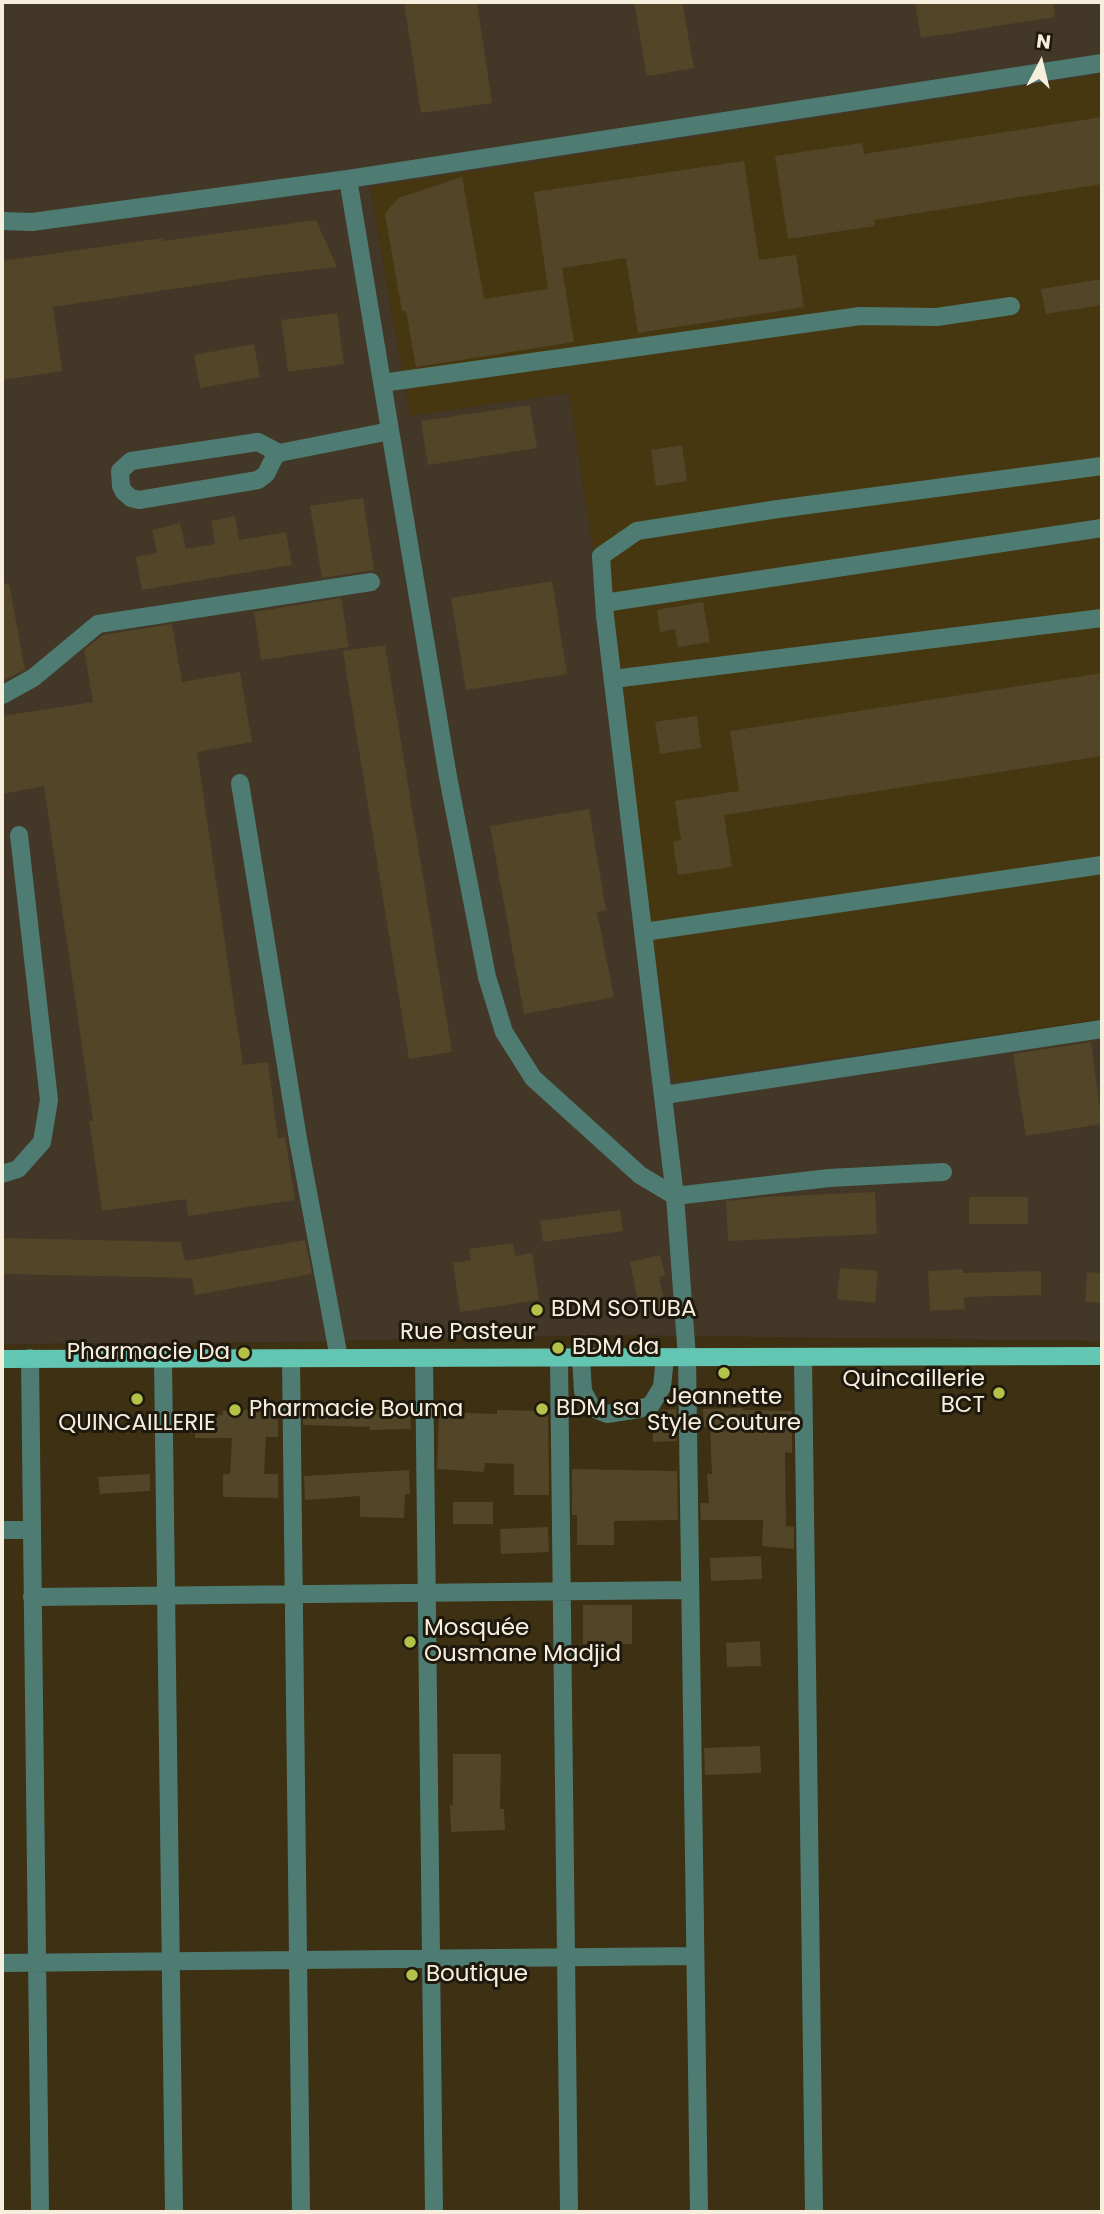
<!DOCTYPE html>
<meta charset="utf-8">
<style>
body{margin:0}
#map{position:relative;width:1104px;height:2214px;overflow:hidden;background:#3d3013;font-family:Poppins,sans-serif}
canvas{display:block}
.frame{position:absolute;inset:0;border:4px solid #f7efde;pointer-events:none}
.north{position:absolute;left:1006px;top:28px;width:70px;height:70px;-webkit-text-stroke:5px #1f190d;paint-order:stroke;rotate:7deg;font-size:19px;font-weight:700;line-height:28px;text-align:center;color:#f7efde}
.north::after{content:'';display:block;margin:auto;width:24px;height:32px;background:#f7efde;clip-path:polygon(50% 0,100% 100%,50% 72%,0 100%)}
</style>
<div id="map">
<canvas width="1104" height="2214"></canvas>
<div class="frame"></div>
<div class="north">N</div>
</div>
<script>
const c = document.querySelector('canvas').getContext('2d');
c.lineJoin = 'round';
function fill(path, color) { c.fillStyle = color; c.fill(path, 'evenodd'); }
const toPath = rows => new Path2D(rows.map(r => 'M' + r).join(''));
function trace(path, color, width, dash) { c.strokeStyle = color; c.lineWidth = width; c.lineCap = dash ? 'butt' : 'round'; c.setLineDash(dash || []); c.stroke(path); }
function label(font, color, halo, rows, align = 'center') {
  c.font = font + ' Poppins,sans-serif'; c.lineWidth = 6; c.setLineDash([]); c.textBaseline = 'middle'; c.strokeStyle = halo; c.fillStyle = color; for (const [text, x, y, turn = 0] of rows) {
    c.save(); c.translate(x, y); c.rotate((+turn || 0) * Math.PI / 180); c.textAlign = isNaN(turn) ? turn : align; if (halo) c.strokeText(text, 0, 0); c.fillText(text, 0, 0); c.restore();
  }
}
const built = toPath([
 [1102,74,1102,1019,674,1082,569,393,410,416,370,186]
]);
const industrial = toPath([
 [2,2,1102,2,1102,74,370,187,410,416,569,393,674,1082,1102,1020,1102,1341,608,1335,282,1342,2,1344]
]);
const building = toPath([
 [404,2,477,2,492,103,421,113],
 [634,2,682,2,694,68,647,76],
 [915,2,1053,2,1055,17,921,38],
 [1102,117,1102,184,874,220,875,226,788,239,775,156,862,143,864,154],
 [744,161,759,260,796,255,804,307,638,333,626,258,562,268,574,342,416,367,406,311,402,311,385,214,398,198,462,177,484,299,548,289,534,192],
 [316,220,337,267,266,275,53,307,62,371,2,380,2,261,163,238,163,241],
 [1102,279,1102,305,1046,314,1041,289],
 [337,313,344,364,288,372,281,320],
 [254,344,260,377,200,388,194,355],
 [530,405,537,448,428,465,421,421],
 [682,445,687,481,656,486,651,450],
 [363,498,374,570,322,578,310,506],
 [235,516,239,540,286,532,292,565,142,590,136,557,157,553,152,530,180,523,186,549,215,544,211,521],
 [552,581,567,674,466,690,451,598],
 [9,583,25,670,2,681,2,584],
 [341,598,349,647,261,660,254,612],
 [703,602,710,642,678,647,675,629,660,632,657,610],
 [172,624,182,682,240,672,252,742,197,752,243,1065,268,1062,278,1138,285,1137,295,1200,188,1216,186,1199,102,1211,89,1121,93,1121,44,786,2,794,2,716,93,702,84,650,103,635],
 [385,645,452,1052,409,1059,343,651],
 [1102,673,1102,756,724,815,732,867,678,875,673,842,681,840,675,801,739,791,730,731],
 [697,716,701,748,660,754,655,722],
 [589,809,606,910,597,912,614,997,524,1014,490,826],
 [1091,1042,1102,1124,1026,1136,1013,1054],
 [875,1192,877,1234,728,1241,726,1201,766,1197],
 [969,1197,1028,1197,1028,1224,969,1224],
 [620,1210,623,1231,543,1242,540,1221],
 [2,1238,181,1242,185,1261,305,1240,312,1274,195,1295,192,1278,2,1274],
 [513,1243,515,1256,532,1253,539,1300,460,1312,453,1263,471,1260,469,1249],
 [660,1255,665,1275,659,1277,665,1307,640,1312,630,1262],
 [840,1268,878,1271,875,1303,837,1299],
 [963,1269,963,1273,1041,1271,1041,1295,964,1297,965,1309,930,1311,928,1271],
 [1087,1272,1102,1273,1102,1303,1085,1302],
 [309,1407,356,1410,410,1410,411,1429,370,1430,370,1427,303,1425,303,1409],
 [742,1408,742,1410,792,1411,792,1453,785,1452,786,1526,794,1527,794,1549,762,1546,763,1520,701,1520,700,1503,709,1503,707,1474,712,1474,710,1427,704,1427,703,1409],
 [278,1409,278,1437,266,1437,264,1474,278,1474,278,1498,223,1497,223,1474,230,1474,232,1438,195,1438,194,1416,223,1415,222,1411],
 [676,1409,677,1441,653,1442,652,1417,661,1410],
 [497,1410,548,1411,549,1495,514,1495,514,1464,485,1463,484,1472,437,1469,439,1412,497,1414],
 [572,1469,677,1471,678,1520,614,1521,614,1545,577,1545,577,1515,572,1515],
 [409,1470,410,1494,405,1494,404,1518,360,1517,360,1496,305,1500,304,1476],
 [150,1474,150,1491,100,1494,98,1477],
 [453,1502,493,1502,493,1524,453,1524],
 [548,1527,549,1552,501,1554,500,1529],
 [761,1556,762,1579,711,1581,710,1558],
 [583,1605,632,1605,632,1644,583,1644],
 [760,1641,761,1666,727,1667,726,1643],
 [760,1746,761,1773,705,1775,704,1748],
 [453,1754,501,1754,500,1809,504,1809,505,1830,451,1832,450,1805,453,1805]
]);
const minor = toPath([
 [348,179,448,777,487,977,504,1032,533,1078,640,1175,675,1196,829,1178,943,1172],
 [2,221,32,222,348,179,1102,63],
 [382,383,860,316,937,317,1011,306],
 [279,453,274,458,266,474,258,480,139,500,131,498,124,492,121,486,120,471,131,461,258,442,279,453,390,431],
 [604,603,1102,528],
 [613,679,1102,618],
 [2,695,33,678,98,624,371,582],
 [240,783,298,1139,339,1358],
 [644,932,1102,865],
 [664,1095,1102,1029],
 [2,1174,18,1169,42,1142,49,1100,19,835],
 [803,1357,814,2212],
 [30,1358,40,2212],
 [163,1358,174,2212],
 [291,1358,301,2212],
 [424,1358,434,2212],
 [559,1358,569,2212],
 [581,1358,583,1391,592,1408,607,1414,639,1409,651,1405,662,1387,665,1357],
 [2,1530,32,1530],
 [32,1597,690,1590],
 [2,1963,695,1956],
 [699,2212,687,1357,675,1196,605,616,601,556,637,531,778,509,1102,466]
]);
const major = toPath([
 [2,1359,1102,1356]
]);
const markers = [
 [537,1310,7,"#b4c24a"],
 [558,1348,7,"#b4c24a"],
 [244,1353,7,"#b4c24a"],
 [724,1373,7,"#b4c24a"],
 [999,1393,7,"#b4c24a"],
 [137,1399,7,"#b4c24a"],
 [542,1409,7,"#b4c24a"],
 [235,1410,7,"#b4c24a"],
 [410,1642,7,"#b4c24a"],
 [412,1975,7,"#b4c24a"]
];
const poiNames = [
 ["BDM SOTUBA",551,1310],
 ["BDM da",572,1348],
 ["Pharmacie Da",230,1353,"right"],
 ["Quincaillerie",985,1380,"right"],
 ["BCT",985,1406,"right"],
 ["Jeannette",724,1398,"center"],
 ["Style Couture",724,1424,"center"],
 ["BDM sa",556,1409],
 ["Pharmacie Bouma",249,1410],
 ["QUINCAILLERIE",137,1424,"center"],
 ["Mosquée",424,1629],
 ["Ousmane Madjid",424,1655],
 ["Boutique",426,1975]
];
const streetNames = [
 ["Rue Pasteur",468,1333]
];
fill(built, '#473711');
fill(industrial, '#433728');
fill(building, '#534528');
trace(minor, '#4f7c72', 18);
trace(major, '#62c6b2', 18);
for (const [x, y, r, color] of markers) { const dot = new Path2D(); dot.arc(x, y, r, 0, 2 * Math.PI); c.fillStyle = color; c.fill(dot); trace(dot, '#1f190d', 2.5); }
label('23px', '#f7efde', '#1f190d', poiNames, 'left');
label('23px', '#f7efde', '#1f190d', streetNames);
</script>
